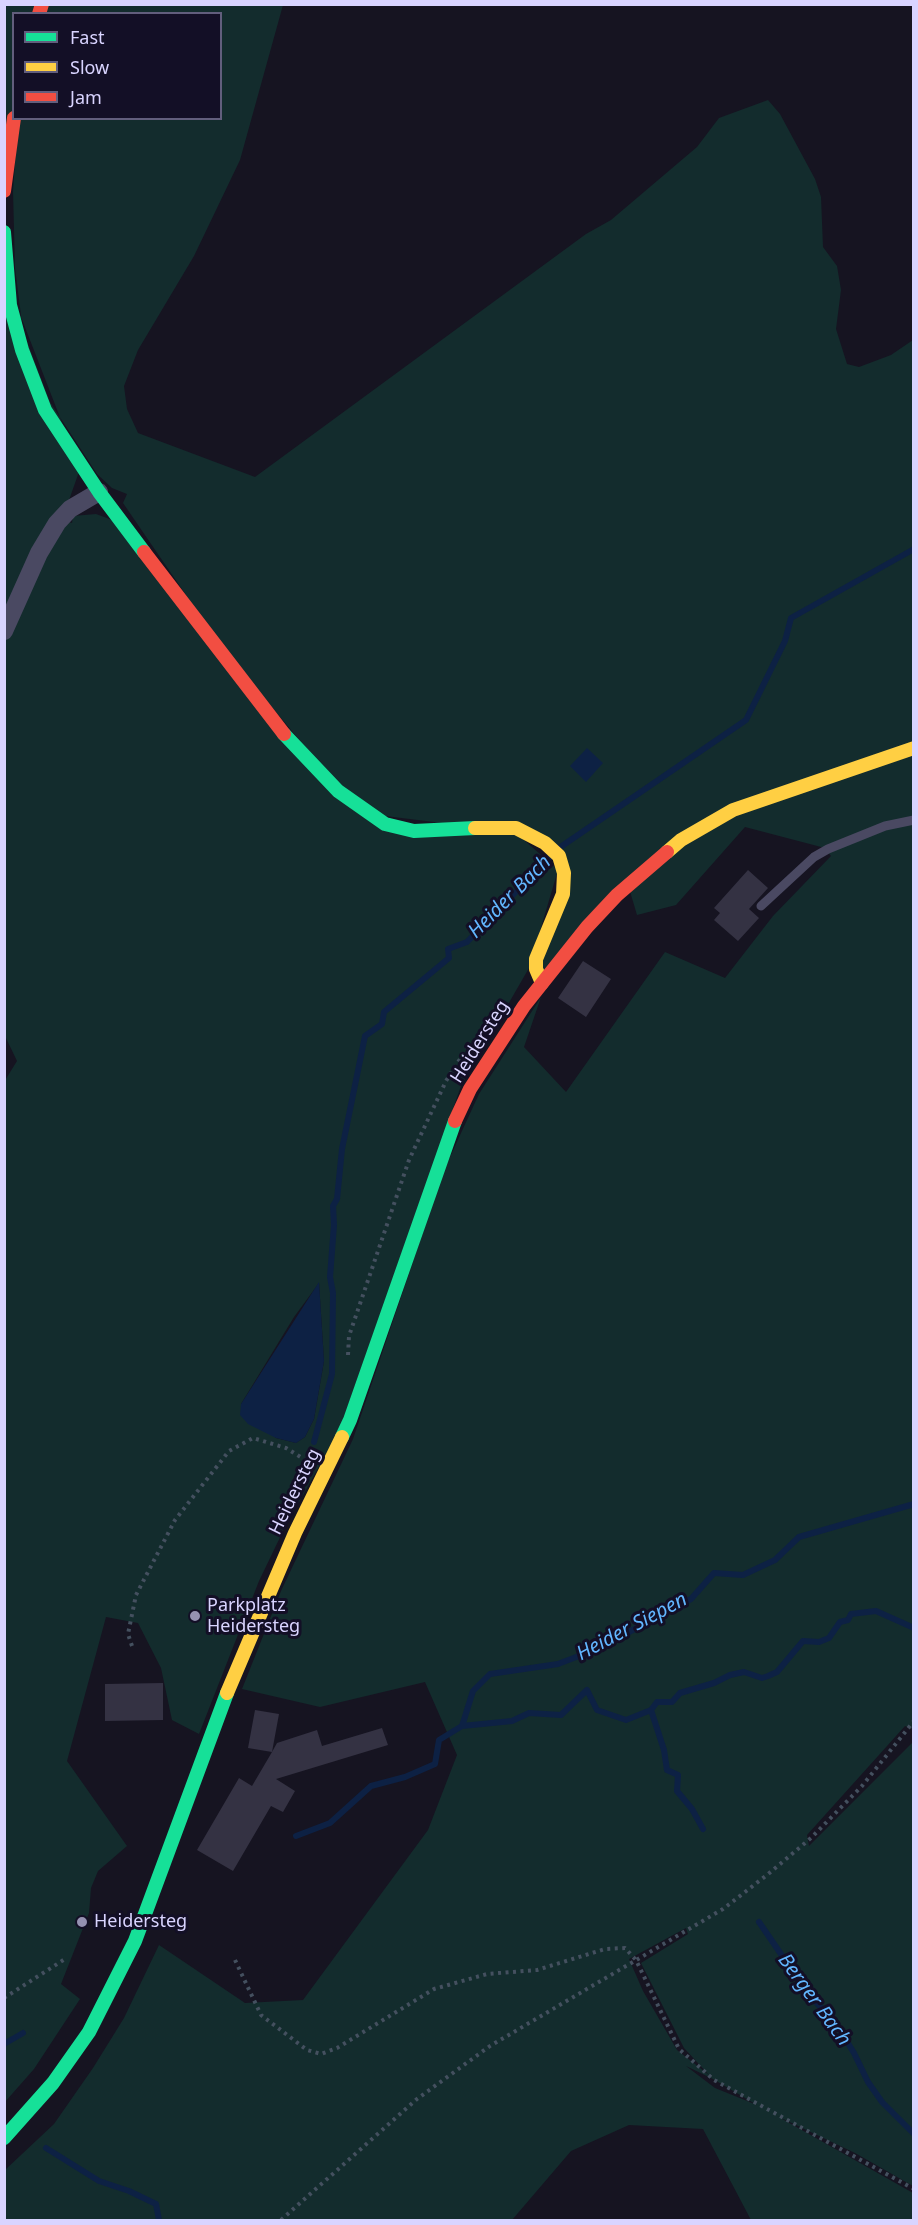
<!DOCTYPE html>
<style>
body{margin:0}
#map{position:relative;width:918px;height:2225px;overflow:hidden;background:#161421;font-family:"Noto Sans",sans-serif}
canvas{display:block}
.frame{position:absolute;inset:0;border:6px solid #d9d4ff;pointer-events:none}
.legend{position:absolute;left:12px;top:12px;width:210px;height:108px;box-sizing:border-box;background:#130f26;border:2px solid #625e7d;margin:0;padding:8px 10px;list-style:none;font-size:18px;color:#d9d4ff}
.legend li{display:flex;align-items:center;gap:12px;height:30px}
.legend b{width:30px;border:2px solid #625e7d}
</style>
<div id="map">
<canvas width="918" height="2225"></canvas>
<div class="frame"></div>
<ul class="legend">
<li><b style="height:8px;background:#16e098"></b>Fast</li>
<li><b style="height:8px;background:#ffcf43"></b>Slow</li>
<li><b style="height:8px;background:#f24e42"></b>Jam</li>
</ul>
</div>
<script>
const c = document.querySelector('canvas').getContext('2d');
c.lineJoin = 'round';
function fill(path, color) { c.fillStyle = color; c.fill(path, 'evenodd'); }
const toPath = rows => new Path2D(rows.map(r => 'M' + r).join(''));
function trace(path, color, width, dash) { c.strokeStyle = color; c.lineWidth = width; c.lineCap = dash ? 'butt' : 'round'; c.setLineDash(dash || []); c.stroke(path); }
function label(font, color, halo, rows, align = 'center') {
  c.font = font + ' "Noto Sans",sans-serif'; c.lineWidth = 6; c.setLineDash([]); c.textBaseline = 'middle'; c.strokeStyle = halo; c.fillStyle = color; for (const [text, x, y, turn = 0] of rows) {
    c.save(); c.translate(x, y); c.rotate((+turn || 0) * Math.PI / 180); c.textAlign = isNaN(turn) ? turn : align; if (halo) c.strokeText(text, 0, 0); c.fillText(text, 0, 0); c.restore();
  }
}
const green = toPath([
 [5,5,40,5,37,13,14,14,13,112,5,174],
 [45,5,283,5,240,160,194,256,138,350,124,386,127,409,138,433,255,477,586,234,611,220,697,147,719,118,768,100,780,114,815,179,821,197,823,247,837,266,841,290,836,329,847,364,859,367,891,355,913,340,913,1729,905,1726,807,1835,809,1846,913,1742,913,2186,855,2153,777,2116,913,2193,913,2220,751,2220,703,2129,629,2125,571,2151,512,2220,5,2220,5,2170,54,2124,93,2068,124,2018,159,1945,245,2003,303,2000,428,1830,457,1755,425,1682,320,1707,242,1689,281,1591,353,1439,444,1170,479,1094,541,997,524,1047,566,1092,665,952,725,978,773,916,831,856,825,848,745,827,676,905,637,915,629,888,681,842,716,819,862,767,733,810,715,818,681,840,617,895,542,983,536,969,536,959,564,885,563,868,558,854,536,837,511,827,415,831,396,827,375,818,338,791,291,744,264,710,212,638,186,595,123,503,127,494,112,488,97,474,50,402,23,331,15,268,13,191,18,119,220,118,220,14,43,13],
 [686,1928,688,1934,641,1963,684,2048,709,2075,677,2050,643,1991,629,1959],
 [686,2066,713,2079,757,2105,715,2088],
 [4,273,80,469,68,503,4,627],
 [96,514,115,521,361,813,515,832,558,870,529,968,461,1086,338,1433,285,1527,259,1581,199,1734,172,1720,161,1668,138,1623,106,1617,67,1761,127,1846,98,1871,91,1888,89,1913,61,1984,80,1999,34,2069,5,2102,4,1082,17,1061,5,1036,5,642,40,564,66,521,72,523,73,516],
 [319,1283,324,1361,314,1419,305,1437,296,1443,276,1438,241,1404,294,1317]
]);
const water = toPath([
 [587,748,603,763,586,782,570,766],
 [319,1282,324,1361,314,1419,305,1437,296,1443,276,1438,248,1424,240,1415,241,1404]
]);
const stream = toPath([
 [559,848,746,720,785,641,791,618,914,549],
 [314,1442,332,1374,333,1293,330,1277,334,1225,333,1206,337,1199,342,1149,365,1036,382,1024,384,1012,449,958,448,949,467,942,550,857],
 [651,1710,657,1702,672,1702,680,1693,714,1683,730,1675,744,1672,762,1678,768,1676,777,1672,803,1641,819,1642,829,1638,840,1622,848,1620,851,1614,876,1611,914,1628],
 [462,1726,512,1721,529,1713,561,1715,587,1690,597,1710,626,1720,651,1710,664,1750,667,1770,678,1775,677,1791,692,1809,703,1829],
 [296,1836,330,1823,371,1786,405,1777,435,1764,439,1740,462,1726,473,1691,490,1674,558,1664,597,1649,691,1599,714,1573,743,1575,775,1560,799,1537,914,1504],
 [759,1922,809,1995,835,2022,854,2053,868,2082,882,2102,914,2134],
 [4,2044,23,2033],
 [46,2148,99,2181,129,2191,156,2204,159,2220]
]);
const building = toPath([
 [748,870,768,888,749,909,759,918,738,941,714,920,720,913,714,908],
 [583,961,611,979,586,1017,558,998],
 [163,1683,163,1720,105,1721,105,1684],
 [255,1710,279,1714,272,1752,277,1743,317,1730,322,1746,382,1728,388,1745,276,1779,295,1791,283,1812,271,1806,233,1871,197,1850,239,1778,252,1786,272,1752,248,1748]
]);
const path = toPath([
 [348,1355,349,1336,409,1160,446,1081,467,1048],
 [132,1646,128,1634,136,1595,175,1520,229,1451,253,1438,286,1448,307,1461],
 [235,1960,261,2015,307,2050,321,2054,337,2048,434,1989,487,1974,537,1970,605,1949,625,1948,636,1960,679,2049,714,2080,914,2189],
 [4,1998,65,1959],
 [281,2220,417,2099,490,2046,723,1909,767,1875,811,1838,862,1786,914,1721]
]);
const lane = toPath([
 [761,906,814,857,828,849,885,826,914,820]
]);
const street = toPath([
 [4,631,39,553,57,523,70,509,99,492]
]);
const fast = toPath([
 [4,232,10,305,22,350,45,410,99,492,144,552],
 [284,734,338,791,385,824,414,831,475,828],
 [342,1437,350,1420,455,1121],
 [4,2138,53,2083,89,2032,135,1941,227,1693]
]);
const slow = toPath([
 [475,828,516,828,545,843,559,856,564,873,563,894,536,959,536,969,542,983],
 [667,852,681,840,733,810,914,748],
 [227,1693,295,1533,342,1437]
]);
const jam = toPath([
 [39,14,42,4],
 [4,191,14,118],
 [144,552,284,734],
 [455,1121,470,1089,524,1006,587,927,617,895,667,852]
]);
const markers = [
 [195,1616,6,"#9591b1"],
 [82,1922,6,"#9591b1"]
];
const streetNames = [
 ["Heidersteg",480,1042,-58],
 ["Heidersteg",295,1492,-64]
];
const poiNames = [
 ["Parkplatz",207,1606],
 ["Heidersteg",207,1627],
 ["Heidersteg",94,1922]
];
const waterNames = [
 ["Heider Bach",510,897,-45],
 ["Heider Siepen",632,1627,-28],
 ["Berger Bach",814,2000,54]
];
fill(green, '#132c2d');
fill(water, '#0d2144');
trace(stream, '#0d2144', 6);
fill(building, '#343243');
trace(path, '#44505f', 4, [3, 4.5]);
trace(lane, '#4a4962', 9);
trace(street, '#4a4962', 18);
trace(fast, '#16e098', 14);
trace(slow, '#ffcf43', 14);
trace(jam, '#f24e42', 14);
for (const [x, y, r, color] of markers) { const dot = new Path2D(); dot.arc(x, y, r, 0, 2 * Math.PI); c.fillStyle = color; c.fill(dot); trace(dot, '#130f26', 2); }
label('18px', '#d9d4ff', '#130f26', streetNames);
label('18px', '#d9d4ff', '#130f26', poiNames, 'left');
label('italic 20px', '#62b6ff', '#130f26', waterNames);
</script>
